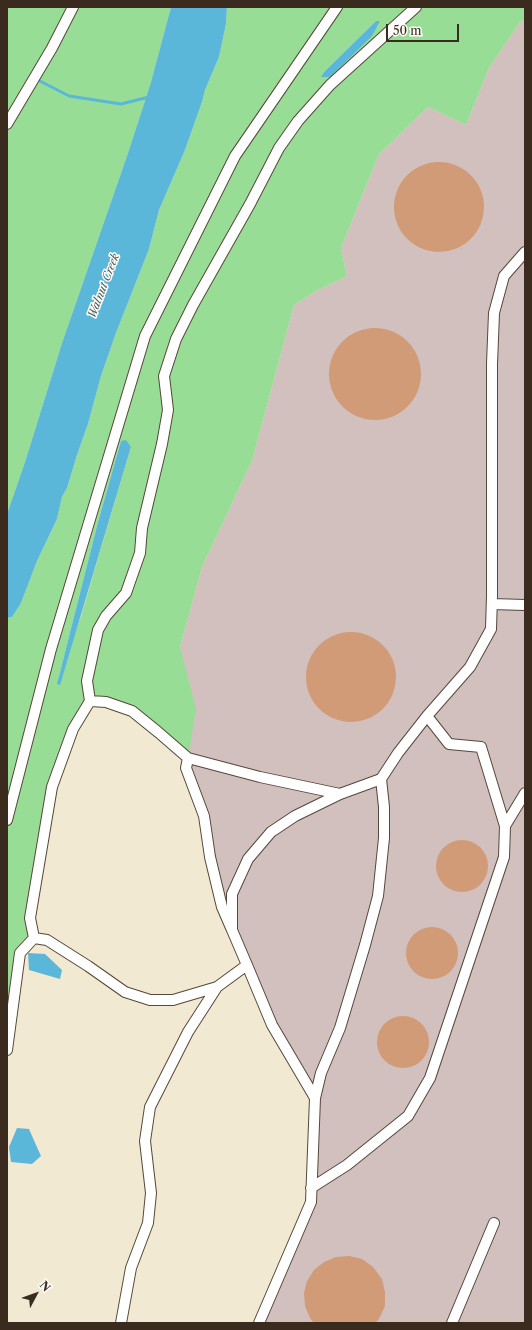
<!DOCTYPE html>
<style>
body{margin:0}
#map{position:relative;width:532px;height:1330px;overflow:hidden;background:#f1e9d1;font-family:"Libre Caslon Text",serif}
canvas{display:block}
.frame{position:absolute;inset:0;border:8px solid #3b2a1e;pointer-events:none}
.north{position:absolute;left:16px;top:1274px;width:40px;height:40px;-webkit-text-stroke:3px #fdfcf7;paint-order:stroke;rotate:49deg;font-size:11px;font-weight:700;line-height:16px;text-align:center;color:#3b2a1e}
.north::after{content:'';display:block;margin:auto;width:14px;height:18px;background:#3b2a1e;clip-path:polygon(50% 0,100% 100%,50% 72%,0 100%)}
.scale{position:absolute;left:386px;top:24px;width:73px;height:18px;box-sizing:border-box;border:2px solid #3b2a1e;border-top:0;padding-left:5px;font-size:12px;line-height:14px;white-space:nowrap;color:#3b2a1e;-webkit-text-stroke:3px #fdfcf7;paint-order:stroke}
</style>
<div id="map">
<canvas width="532" height="1330"></canvas>
<div class="frame"></div>
<div class="north">N</div>
<div class="scale">50 m</div>
</div>
<script>
const c = document.querySelector('canvas').getContext('2d');
c.lineJoin = 'round';
function fill(path, color) { c.fillStyle = color; c.fill(path, 'evenodd'); }
const toPath = rows => new Path2D(rows.map(r => 'M' + r).join(''));
function trace(path, color, width, dash) { c.strokeStyle = color; c.lineWidth = width; c.lineCap = dash ? 'butt' : 'round'; c.setLineDash(dash || []); c.stroke(path); }
function label(font, color, halo, rows, align = 'center') {
  c.font = font + ' "Libre Caslon Text",serif'; c.lineWidth = 3; c.setLineDash([]); c.textBaseline = 'middle'; c.strokeStyle = halo; c.fillStyle = color; for (const [text, x, y, turn = 0] of rows) {
    c.save(); c.translate(x, y); c.rotate((+turn || 0) * Math.PI / 180); c.textAlign = isNaN(turn) ? turn : align; if (halo) c.strokeText(text, 0, 0); c.fillText(text, 0, 0); c.restore();
  }
}
const industrial = toPath([
 [525,19,525,1323,259,1323,311,1202,315,1099,272,1025,222,907,204,816,186,768,180,647,202,567,252,461,294,305,316,291,347,276,341,248,379,154,428,107,466,125,489,68,520,22]
]);
const green = toPath([
 [7,7,171,7,151,82,128,153,62,343,25,462,7,514],
 [227,7,525,7,525,19,520,22,489,68,466,125,428,107,379,154,341,248,347,276,316,291,294,305,252,461,202,567,180,647,196,709,188,758,132,711,90,702,52,787,30,918,34,938,20,953,7,1050,7,618,12,617,21,603,37,561,57,519,62,497,67,488,77,455,88,424,101,376,116,333,149,249,159,210,185,150,202,102,205,90,219,57,226,24],
 [376,21,380,21,321,77,324,72],
 [121,441,131,447,81,616,57,684,98,522]
]);
const water = toPath([
 [171,7,227,7,226,24,219,57,205,90,202,102,185,150,159,210,149,249,116,333,101,376,88,424,77,455,67,488,62,497,57,519,37,561,21,603,12,617,7,618,7,514,25,462,62,343,128,153,151,82],
 [376,21,380,21,372,36,330,77,321,77,324,72],
 [126,440,131,447,60,685,57,684,98,522,121,441],
 [28,953,45,954,62,970,60,979,29,970],
 [17,1128,29,1129,36,1145,41,1156,32,1164,11,1162,9,1147]
]);
const stream = toPath([
 [38,80,69,96,121,104,149,97]
]);
const building = toPath([
 '394 207a45 45 0 1 1 90 0a45 45 0 1 1-90 0Z',
 '329 374a46 46 0 1 1 92 0a46 46 0 1 1-92 0Z',
 '306 677a45 45 0 1 1 90 0a45 45 0 1 1-90 0Z',
 '436 866a26 26 0 1 1 52 0a26 26 0 1 1-52 0Z',
 '406 953a26 26 0 1 1 52 0a26 26 0 1 1-52 0Z',
 '377 1042a26 26 0 1 1 52 0a26 26 0 1 1-52 0Z',
 [349,1256,362,1259,373,1267,382,1279,385,1292,385,1306,379,1319,375,1323,314,1323,310,1318,305,1306,304,1293,307,1281,314,1270,324,1262,336,1257]
]);
const minor = toPath([
 [7,124,52,48,73,7],
 [492,604,525,605],
 [90,701,106,702,132,711,158,732,188,758],
 [7,820,51,649,145,336,235,156,337,7],
 [505,826,525,793],
 [232,930,222,907,210,857,204,816,186,768,188,758,260,777,340,794],
 [34,938,47,940,88,966,125,992,150,1000,173,1000,217,987],
 [247,965,232,930,232,894,248,859,271,832,295,816,340,794,381,779],
 [7,1050,20,953,34,938,30,918,52,787,73,729,90,701,87,681,98,630,106,616,126,593,140,553,142,528,162,444,168,410,164,376,176,339,193,305,250,204,279,148,298,121,330,85,416,7],
 [315,1098,321,1073,340,1028,365,945,378,896,384,838,384,807,381,779,398,753,427,716,470,667,491,629,492,596,492,364,494,313,504,276,525,252],
 [311,1188,347,1165,408,1116,430,1078,504,857,505,826,481,747,449,744,427,716],
 [121,1323,131,1268,148,1223,151,1193,145,1141,150,1107,188,1032,217,987,247,965,272,1025,315,1098,311,1202,259,1323],
 [452,1323,494,1223]
]);
const waterNames = [
 ["Walnut Creek",104,286,-69]
];
fill(industrial, '#d1c0bd');
fill(green, '#97dd96');
fill(water, '#5bb7d9');
trace(stream, '#5bb7d9', 3);
fill(building, '#d09b76');
trace(minor, '#564739', 12);
trace(minor, '#fff', 10);
label('italic 11px', '#465b5f', '#fdfcf7', waterNames);
</script>
